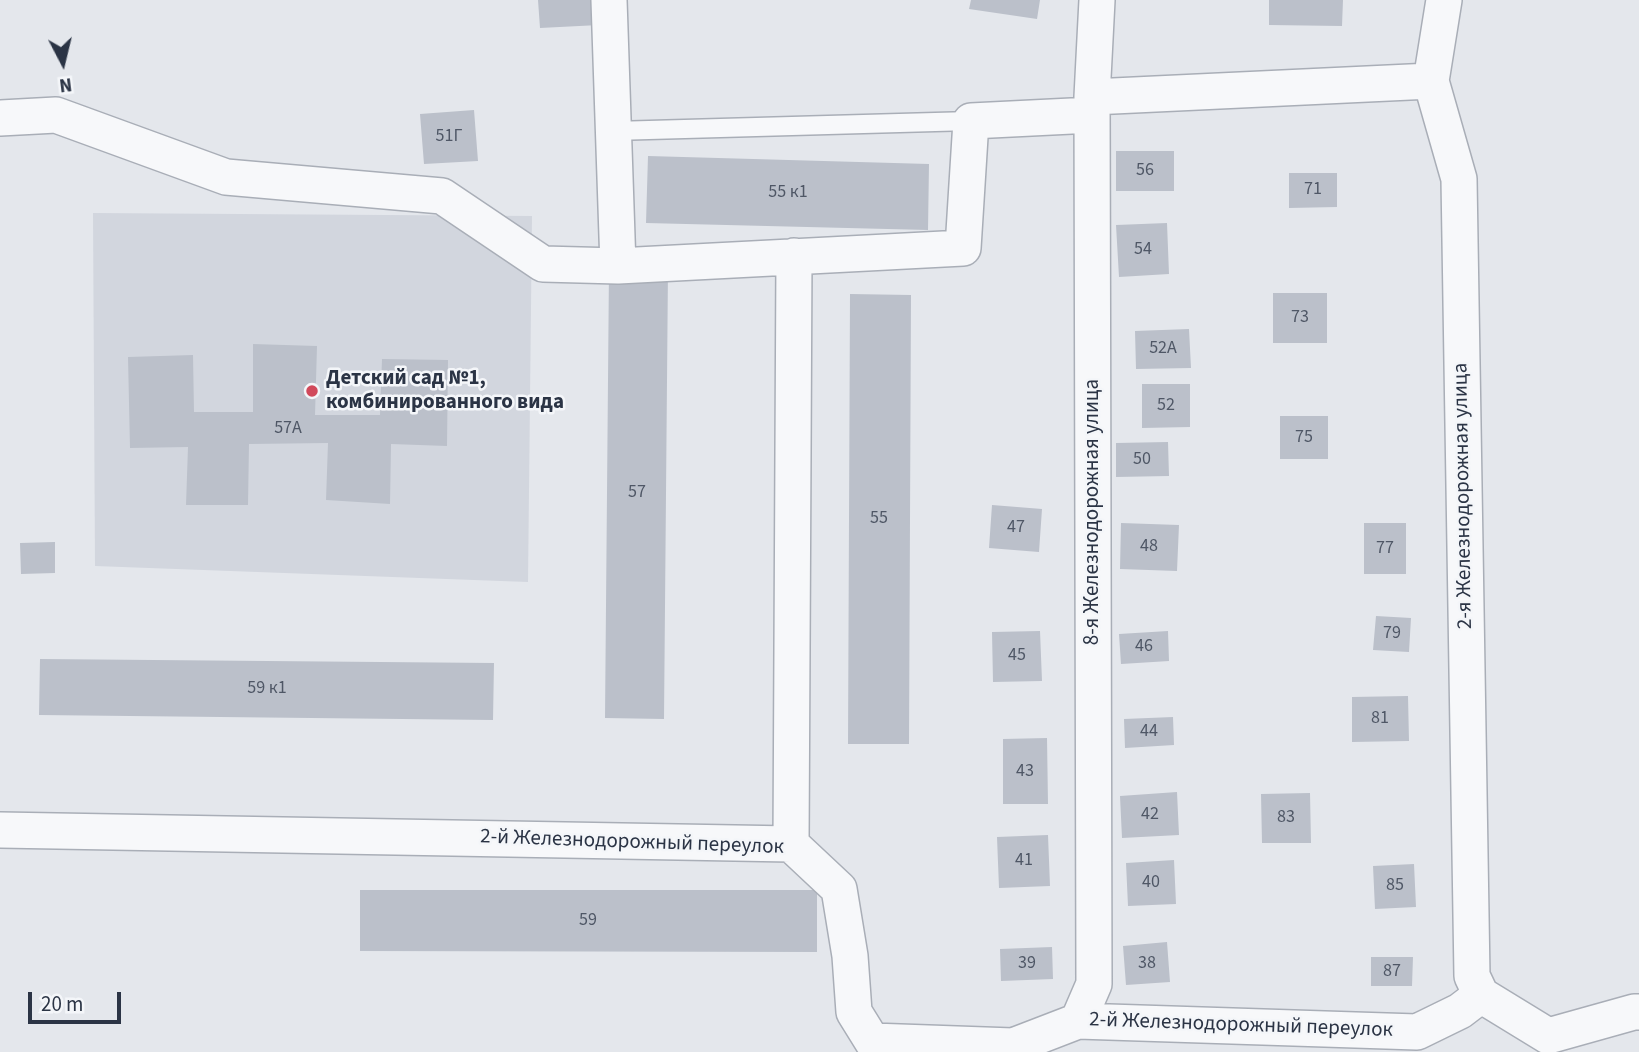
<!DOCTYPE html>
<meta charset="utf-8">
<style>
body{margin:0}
#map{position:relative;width:1639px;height:1052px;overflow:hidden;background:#e4e7ec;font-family:"Source Sans 3",sans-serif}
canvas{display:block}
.north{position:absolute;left:28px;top:28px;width:70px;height:70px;-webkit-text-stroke:5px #f4f6f9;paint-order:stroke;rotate:173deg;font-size:19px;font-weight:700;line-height:28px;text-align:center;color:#2b3445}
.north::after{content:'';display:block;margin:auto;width:24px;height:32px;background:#2b3445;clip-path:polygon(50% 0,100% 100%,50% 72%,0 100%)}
.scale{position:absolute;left:28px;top:992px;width:93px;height:32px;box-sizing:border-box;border:4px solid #2b3445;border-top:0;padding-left:9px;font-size:21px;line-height:24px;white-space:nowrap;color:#2b3445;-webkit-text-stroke:5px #f4f6f9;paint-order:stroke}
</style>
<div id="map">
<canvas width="1639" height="1052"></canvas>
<div class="north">N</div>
<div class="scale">20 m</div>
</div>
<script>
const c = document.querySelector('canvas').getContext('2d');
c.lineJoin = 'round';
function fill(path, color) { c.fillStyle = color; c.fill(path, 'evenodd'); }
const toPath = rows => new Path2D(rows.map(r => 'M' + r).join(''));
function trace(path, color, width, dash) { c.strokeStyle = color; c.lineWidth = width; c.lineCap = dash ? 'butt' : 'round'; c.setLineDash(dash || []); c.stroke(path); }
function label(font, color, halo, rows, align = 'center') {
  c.font = font + ' "Source Sans 3",sans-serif'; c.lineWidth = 5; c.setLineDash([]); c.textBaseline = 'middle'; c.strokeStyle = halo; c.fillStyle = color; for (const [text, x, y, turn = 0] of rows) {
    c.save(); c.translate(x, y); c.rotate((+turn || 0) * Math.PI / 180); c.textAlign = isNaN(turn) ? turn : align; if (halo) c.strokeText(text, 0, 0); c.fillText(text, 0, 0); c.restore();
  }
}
const built = toPath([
 [93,213,532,216,528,582,95,566]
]);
const building = toPath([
 [538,0,598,0,599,25,540,28],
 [971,0,1040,0,1037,19,969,9],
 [1269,0,1343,0,1342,26,1269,25],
 [474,110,478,161,424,164,420,114],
 [1116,151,1174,151,1174,191,1116,191],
 [648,156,929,164,928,230,646,223],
 [1289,173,1337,173,1337,207,1289,208],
 [1167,223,1169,274,1119,277,1116,225],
 [609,267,668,268,664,719,605,718],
 [1273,293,1327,293,1327,343,1273,343],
 [850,294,911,295,909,744,848,744],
 [1189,329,1191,368,1136,369,1135,331],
 [253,344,317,346,315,415,380,415,382,359,448,360,447,446,391,444,390,504,326,500,328,443,249,444,248,505,186,505,188,447,130,448,128,357,193,355,194,412,253,412],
 [1142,384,1190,384,1190,427,1142,428],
 [1280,416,1328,416,1328,459,1280,459],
 [1168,442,1169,476,1116,477,1116,443],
 [992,505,1042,509,1039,552,989,548],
 [1121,523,1179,525,1177,571,1120,569],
 [1364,523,1406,523,1406,574,1364,574],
 [55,542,55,573,21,574,20,543],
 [1376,616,1411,618,1409,652,1373,650],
 [1040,631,1042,681,993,682,992,632],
 [1168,631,1169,661,1121,664,1119,634],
 [40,659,494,663,493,720,39,715],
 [1408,696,1409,741,1352,742,1352,697],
 [1173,717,1174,745,1125,748,1124,719],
 [1047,738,1048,804,1003,804,1003,739],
 [1177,792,1179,835,1122,838,1120,796],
 [1310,793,1311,843,1262,843,1261,794],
 [1048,835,1050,886,999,888,997,837],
 [1174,860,1176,904,1128,906,1126,863],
 [1414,864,1416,907,1375,909,1373,866],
 [360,890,817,890,817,952,360,951],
 [1167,942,1170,982,1126,985,1123,946],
 [1052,947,1053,979,1001,981,1000,949],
 [1371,957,1413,957,1412,986,1371,986]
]);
const service = toPath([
 [613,131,971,121]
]);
const minor = toPath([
 [609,0,618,266],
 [1444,0,1431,81,1459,179,1472,976,1481,995],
 [1092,97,1431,81],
 [0,118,56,115,226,177,442,196,543,264,618,266,963,248,971,121,1092,115],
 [0,830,791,844,839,889,850,956,854,1012,872,1041,1013,1046,1078,1021,1417,1032,1460,1011,1481,995,1548,1036,1634,1012,1639,1012],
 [791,844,794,256],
 [1078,1021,1094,984,1092,97,1097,0]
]);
const markers = [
 [312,391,7,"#d1495b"]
];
const numberNames = [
 ["51Г",449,137],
 ["56",1145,171],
 ["71",1313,190],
 ["55 к1",788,193],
 ["54",1143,250],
 ["73",1300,318],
 ["52А",1163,349],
 ["52",1166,406],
 ["57А",288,429],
 ["75",1304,438],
 ["50",1142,460],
 ["57",637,493],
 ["55",879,519],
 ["47",1016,528],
 ["48",1149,547],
 ["77",1385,549],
 ["79",1392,634],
 ["46",1144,647],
 ["45",1017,656],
 ["59 к1",267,689],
 ["81",1380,719],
 ["44",1149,732],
 ["43",1025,772],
 ["42",1150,815],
 ["83",1286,818],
 ["41",1024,861],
 ["40",1151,883],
 ["85",1395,886],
 ["59",588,921],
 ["39",1027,964],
 ["38",1147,964],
 ["87",1392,972]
];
const poiNames = [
 ["Детский сад №1,",326,379],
 ["комбинированного вида",326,403]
];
const streetNames = [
 ["2-я Железнодорожная улица",1464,496,-91],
 ["8-я Железнодорожная улица",1093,512,-90],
 ["2-й Железнодорожный переулок",632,843,2],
 ["2-й Железнодорожный переулок",1241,1026,2]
];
fill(built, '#d2d6de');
fill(building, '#bbc0ca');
trace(service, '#a9aeb7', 21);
trace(minor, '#a9aeb7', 38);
trace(service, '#f7f8fa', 18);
trace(minor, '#f7f8fa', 35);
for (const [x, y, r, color] of markers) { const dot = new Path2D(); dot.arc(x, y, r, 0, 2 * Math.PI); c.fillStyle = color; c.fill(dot); trace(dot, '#f4f6f9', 2.5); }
label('18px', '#4f5766', null, numberNames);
label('bold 21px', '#2b3445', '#f4f6f9', poiNames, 'left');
label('21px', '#2b3445', '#f4f6f9', streetNames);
</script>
